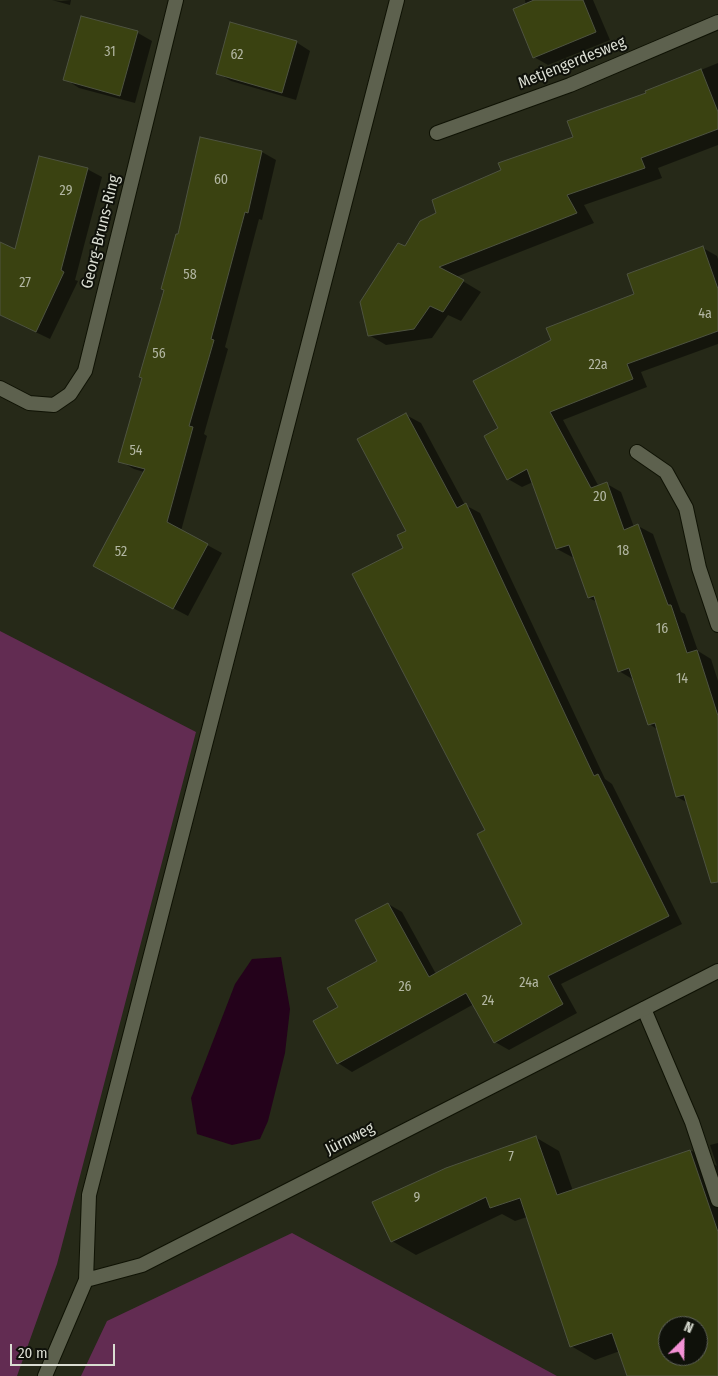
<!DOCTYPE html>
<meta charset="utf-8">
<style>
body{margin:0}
#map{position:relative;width:718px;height:1376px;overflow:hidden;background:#262918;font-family:"Fira Sans Condensed",sans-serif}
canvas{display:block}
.north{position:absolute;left:658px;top:1316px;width:50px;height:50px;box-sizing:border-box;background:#0f110a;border:1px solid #60635a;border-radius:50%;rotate:23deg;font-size:14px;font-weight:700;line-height:20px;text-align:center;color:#daddd2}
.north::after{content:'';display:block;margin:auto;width:18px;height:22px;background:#f391d5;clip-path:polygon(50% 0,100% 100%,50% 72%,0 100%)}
.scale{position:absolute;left:10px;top:1344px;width:105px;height:22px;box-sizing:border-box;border:2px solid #daddd2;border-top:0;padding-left:6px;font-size:15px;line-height:18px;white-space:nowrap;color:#daddd2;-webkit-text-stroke:4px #0f110a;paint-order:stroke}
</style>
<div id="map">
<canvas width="718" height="1376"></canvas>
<div class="north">N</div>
<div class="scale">20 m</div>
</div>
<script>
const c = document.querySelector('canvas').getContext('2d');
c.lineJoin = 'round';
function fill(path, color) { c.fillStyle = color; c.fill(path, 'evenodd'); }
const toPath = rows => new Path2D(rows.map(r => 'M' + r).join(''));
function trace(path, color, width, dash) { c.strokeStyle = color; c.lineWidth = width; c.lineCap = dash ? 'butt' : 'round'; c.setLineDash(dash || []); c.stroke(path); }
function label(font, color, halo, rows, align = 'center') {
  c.font = font + ' "Fira Sans Condensed",sans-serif'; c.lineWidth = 4; c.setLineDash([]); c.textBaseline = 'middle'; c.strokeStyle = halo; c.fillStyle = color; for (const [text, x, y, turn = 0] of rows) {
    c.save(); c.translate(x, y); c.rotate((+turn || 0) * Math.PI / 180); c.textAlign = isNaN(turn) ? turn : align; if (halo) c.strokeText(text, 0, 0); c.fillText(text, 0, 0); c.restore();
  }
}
const green = toPath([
 [0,631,196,732,57,1264,17,1376,0,1376],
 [292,1233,557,1376,81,1376,107,1321]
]);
const water = toPath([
 [281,957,290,1009,285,1053,268,1121,260,1139,232,1145,197,1134,191,1098,235,984,252,959]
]);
const shadow = toPath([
 [52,0,61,1,71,0,70,5],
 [525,0,593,0,610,40,548,65,534,57],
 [82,17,138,33,152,41,135,103,79,88,65,79],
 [296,42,310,51,296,100,231,81,217,73],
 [718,63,718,145,658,168,662,178,584,205,594,223,456,277,481,292,461,321,448,315,432,338,386,345,369,335,405,248,575,138,648,94,647,92],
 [262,152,276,160,262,220,259,219,225,347,228,349,204,434,207,436,181,531,222,553,188,616,108,574,144,472,134,469,120,461],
 [87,169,102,177,75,280,78,281,50,339,0,315,0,243,16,250],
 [703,248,717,256,718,259,718,344,641,372,647,387,563,420,599,487,607,484,621,492,634,527,638,526,653,534,681,612,685,614,698,651,711,659,718,681,718,879,688,803,677,797,657,729,649,724,634,680,619,671,597,602,589,598,574,556,572,557,557,549,533,482,522,487,508,479,500,429,636,294],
 [406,415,421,423,465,505,480,513,605,779,612,784,682,924,561,984,577,1013,509,1050,495,1042,474,1004,352,1072,338,1063,379,961,388,904,402,912,436,974,523,924,487,830,404,548,408,532],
 [535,1137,559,1151,573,1191,692,1151,717,1166,710,1145,718,1143,718,1376,628,1376,620,1351,595,1360,571,1346,527,1217,515,1221,502,1214,416,1255,392,1241],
 [668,1326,698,1326,698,1356,668,1356]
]);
const building = toPath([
 [534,0,583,0,596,32,533,58,513,9,534,0],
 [81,16,138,31,120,96,63,80,81,16],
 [230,22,297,41,282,93,216,74,230,22],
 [701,69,718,112,718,129,641,158,645,168,567,195,577,213,439,267,464,280,443,312,430,306,414,329,368,336,360,302,398,243,405,246,420,221,436,213,432,200,501,170,498,163,573,137,567,121,646,93,645,91,701,69],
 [200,137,262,151,248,213,245,212,211,339,214,340,189,426,193,427,167,522,208,544,173,609,93,566,145,469,118,462,142,378,139,377,164,290,161,289,176,234,178,234,200,137],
 [39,156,88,168,61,270,64,272,36,332,0,315,0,242,15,249,39,156],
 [703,246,718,289,718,331,627,364,633,379,550,412,591,488,607,482,624,530,638,524,668,605,671,605,687,653,697,650,718,716,718,882,711,883,684,795,676,797,655,723,648,725,629,668,618,672,594,596,588,598,569,545,556,549,527,469,507,480,484,436,498,428,473,381,551,340,546,328,634,294,627,274,703,246],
 [406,413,457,508,466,503,594,776,598,774,669,916,548,976,563,1004,494,1043,466,993,337,1064,313,1021,338,1007,327,988,377,961,355,920,388,903,429,977,522,924,477,834,485,830,352,574,403,548,397,535,406,531,357,439,406,413],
 [536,1136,557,1195,690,1150,718,1232,718,1376,627,1376,612,1333,570,1347,520,1198,490,1208,486,1197,391,1242,372,1202,446,1168,536,1136],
 [668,1326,698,1326,698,1356,668,1356,668,1326]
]);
const service = toPath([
 [637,452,666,472,686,508,699,568,718,625],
 [644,1009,692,1122,718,1200]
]);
const minor = toPath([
 [437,133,570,85,718,22],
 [0,388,29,403,54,405,70,394,85,371,176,0],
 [86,1280,89,1195,397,0],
 [45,1376,86,1280,142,1265,718,971]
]);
const numberNames = [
 ["31",110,52],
 ["62",237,55],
 ["60",221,180],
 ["29",66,191],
 ["58",190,275],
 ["27",25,283],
 ["4a",705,314],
 ["56",159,354],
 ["22a",598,365],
 ["54",136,451],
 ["20",600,497],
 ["18",623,551],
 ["52",121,552],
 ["16",662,629],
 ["14",682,679],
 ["24a",529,983],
 ["26",405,987],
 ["24",488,1001],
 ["7",511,1157],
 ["9",417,1198]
];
const streetNames = [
 ["Metjengerdesweg",572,63,-22],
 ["Georg-Bruns-Ring",101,232,-76],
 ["Jürnweg",350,1139,-27]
];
fill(green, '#622c52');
fill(water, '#24021b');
fill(shadow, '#0007');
fill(building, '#3a4211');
trace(building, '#4e5340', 1);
trace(service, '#0f1204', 16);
trace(minor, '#0f1204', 16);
trace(service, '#5d614e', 14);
trace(minor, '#5d614e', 14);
label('14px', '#b2b6a2', null, numberNames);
label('16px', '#daddd2', '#0f110a', streetNames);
</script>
